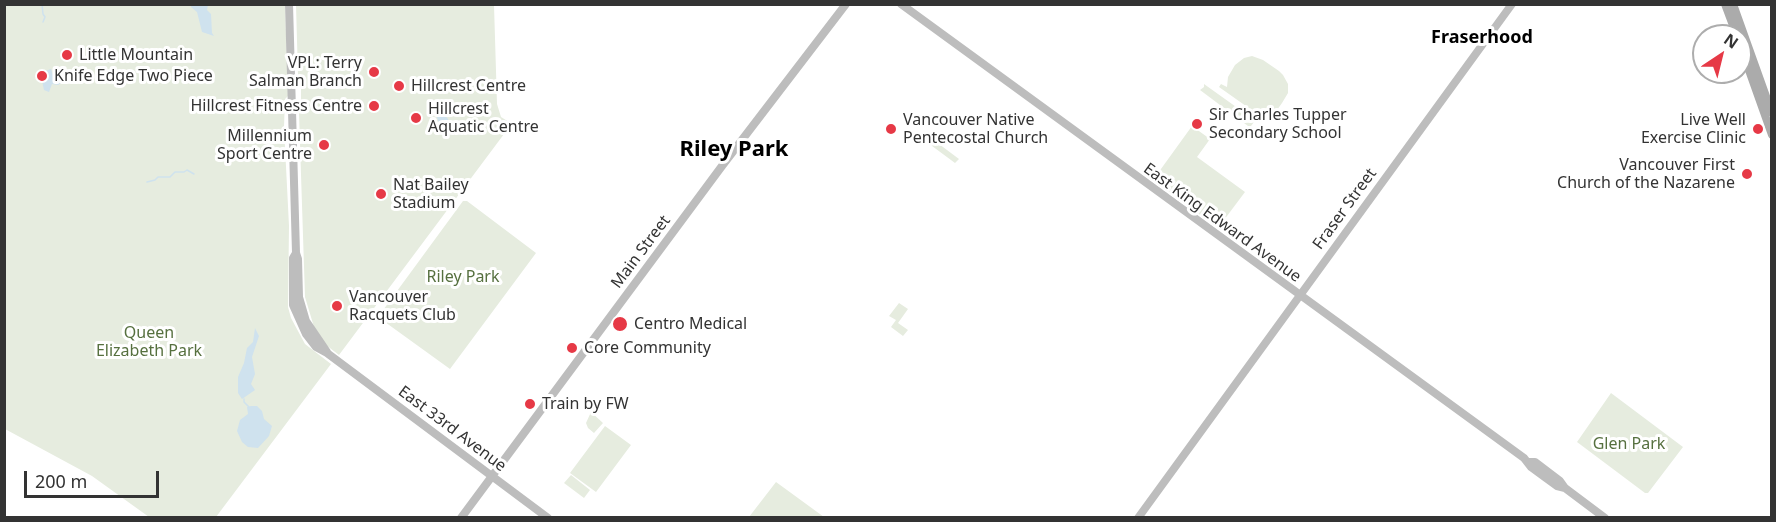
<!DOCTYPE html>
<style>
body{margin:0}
#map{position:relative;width:1776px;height:522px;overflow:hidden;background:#fff;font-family:"Noto Sans",sans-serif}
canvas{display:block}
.frame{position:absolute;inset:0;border:6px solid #333;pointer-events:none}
.north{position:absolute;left:1692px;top:24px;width:60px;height:60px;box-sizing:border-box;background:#fff;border:2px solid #adadad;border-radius:50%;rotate:35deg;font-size:16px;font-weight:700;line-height:24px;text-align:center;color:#333}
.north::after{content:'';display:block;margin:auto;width:21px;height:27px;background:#e63946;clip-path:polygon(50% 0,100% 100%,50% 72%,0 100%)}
.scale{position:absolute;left:24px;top:471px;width:135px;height:27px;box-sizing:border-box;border:3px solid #333;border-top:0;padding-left:8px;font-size:18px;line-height:21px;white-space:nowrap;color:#333;-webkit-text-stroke:4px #fff;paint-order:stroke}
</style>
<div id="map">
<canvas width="1776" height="522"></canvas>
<div class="frame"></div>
<div class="north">N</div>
<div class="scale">200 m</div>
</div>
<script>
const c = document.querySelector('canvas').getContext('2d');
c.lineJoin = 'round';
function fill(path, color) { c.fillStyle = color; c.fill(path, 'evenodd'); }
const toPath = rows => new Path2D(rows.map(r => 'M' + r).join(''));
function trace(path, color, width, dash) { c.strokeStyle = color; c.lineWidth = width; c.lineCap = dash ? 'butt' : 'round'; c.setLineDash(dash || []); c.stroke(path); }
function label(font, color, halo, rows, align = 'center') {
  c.font = font + ' "Noto Sans",sans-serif'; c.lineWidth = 6; c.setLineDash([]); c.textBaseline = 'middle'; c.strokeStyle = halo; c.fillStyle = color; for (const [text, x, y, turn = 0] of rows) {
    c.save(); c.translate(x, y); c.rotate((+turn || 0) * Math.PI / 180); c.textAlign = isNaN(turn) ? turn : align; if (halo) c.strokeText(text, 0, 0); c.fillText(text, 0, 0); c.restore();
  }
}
const green = toPath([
 [5,5,285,5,288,96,285,99,284,127,289,226,288,307,291,318,305,344,331,364,216,517,149,517,92,476,5,429],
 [296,5,494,5,497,104,501,117,509,122,510,126,339,355,326,345,314,327,305,297,299,113,301,112,301,83,298,76],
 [1252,56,1263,60,1279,71,1283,75,1288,84,1288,93,1282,103,1277,110,1268,114,1253,111,1219,87,1221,84,1227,87,1228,77,1235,65,1244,58],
 [1204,84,1253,119,1254,122,1251,126,1248,126,1200,90,1204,87],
 [1192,126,1210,139,1197,157,1245,192,1218,228,1153,180],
 [931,138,959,159,955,163,928,143],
 [463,201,467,201,536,253,450,369,378,317],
 [899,303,908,309,898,323,908,330,903,336,891,327,896,320,889,316],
 [1611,393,1683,447,1648,493,1645,493,1577,442],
 [591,412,603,423,594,433,588,428,586,423],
 [605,426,631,445,596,492,570,473],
 [571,475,590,490,584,498,564,483],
 [776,482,824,517,749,517]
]);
const water = toPath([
 [191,5,208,5,207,10,211,14,212,33,214,36,202,32,197,12,191,7],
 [51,69,53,75,60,78,61,83,58,85,52,84,49,92,44,90,42,81,48,75,45,71],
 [439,112,442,115,444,114,448,119,450,125,448,128,439,129,437,124,439,123,436,115],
 [255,328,259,336,252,357,255,374,251,384,255,390,242,399,238,393,238,377,244,363,247,348,253,342],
 [251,406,257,406,262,411,264,419,272,426,269,436,258,448,248,447,242,442,237,431,240,420,248,414,247,407]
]);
const stream = toPath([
 [42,4,43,14,45,17,43,22],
 [147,182,155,180,158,177,170,177,175,172,184,172,187,170,194,174],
 [244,399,244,402,249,407]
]);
const secondary = toPath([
 [289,4,296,253,298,259,299,297,306,321,327,352],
 [901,4,1524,458,1531,467,1546,478,1557,486,1565,488,1605,518],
 [296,253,293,258,293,305,306,334,316,347,327,353,548,518],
 [1529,462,1535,462,1560,481,1565,488],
 [461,518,722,166,846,4],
 [1138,518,1512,4]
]);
const primary = toPath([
 [1725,4,1737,36],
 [1733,4,1772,113],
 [1740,45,1772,135]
]);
const markers = [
 [67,55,6,"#e63946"],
 [374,72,6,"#e63946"],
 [42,76,6,"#e63946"],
 [399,86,6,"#e63946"],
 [374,106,6,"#e63946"],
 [416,118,6,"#e63946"],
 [1197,124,6,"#e63946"],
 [891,129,6,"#e63946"],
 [1758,129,6,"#e63946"],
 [324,145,6,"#e63946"],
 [1747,174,6,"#e63946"],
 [381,194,6,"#e63946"],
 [337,306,6,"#e63946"],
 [620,324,8,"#e63946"],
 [572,348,6,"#e63946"],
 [530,404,6,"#e63946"]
];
const poiNames = [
 ["Little Mountain",79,55],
 ["VPL: Terry",362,63,"right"],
 ["Salman Branch",362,81,"right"],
 ["Knife Edge Two Piece",54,76],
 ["Hillcrest Centre",411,86],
 ["Hillcrest Fitness Centre",362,106,"right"],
 ["Hillcrest",428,109],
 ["Aquatic Centre",428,127],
 ["Sir Charles Tupper",1209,115],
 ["Secondary School",1209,133],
 ["Vancouver Native",903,120],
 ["Pentecostal Church",903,138],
 ["Live Well",1746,120,"right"],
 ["Exercise Clinic",1746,138,"right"],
 ["Millennium",312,136,"right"],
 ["Sport Centre",312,154,"right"],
 ["Vancouver First",1735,165,"right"],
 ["Church of the Nazarene",1735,183,"right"],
 ["Nat Bailey",393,185],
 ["Stadium",393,203],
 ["Vancouver",349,297],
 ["Racquets Club",349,315],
 ["Centro Medical",634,324],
 ["Core Community",584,348],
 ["Train by FW",542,404]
];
const streetNames = [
 ["Fraser Street",1345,209,-54],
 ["East King Edward Avenue",1222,223,36],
 ["Main Street",641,252,-53],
 ["East 33rd Avenue",452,429,37]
];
const parkNames = [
 ["Riley Park",463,277],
 ["Queen",149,333],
 ["Elizabeth Park",149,351],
 ["Glen Park",1629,444]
];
const neighbourhoodNames = [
 ["Fraserhood",1482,38]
];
const districtNames = [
 ["Riley Park",734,150]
];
fill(green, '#e6ecdf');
fill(water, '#cfe2ee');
trace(stream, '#cfe2ee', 1.5);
trace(secondary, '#bdbdbd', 8);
trace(primary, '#ababab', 8);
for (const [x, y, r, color] of markers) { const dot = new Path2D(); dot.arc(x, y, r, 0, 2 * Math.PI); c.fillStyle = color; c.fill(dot); trace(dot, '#fff', 2); }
label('16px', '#333', '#fff', poiNames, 'left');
label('16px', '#333', '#fff', streetNames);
label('16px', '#56703f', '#fff', parkNames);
label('bold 18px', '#000', '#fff', neighbourhoodNames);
label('bold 22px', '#000', '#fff', districtNames);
</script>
